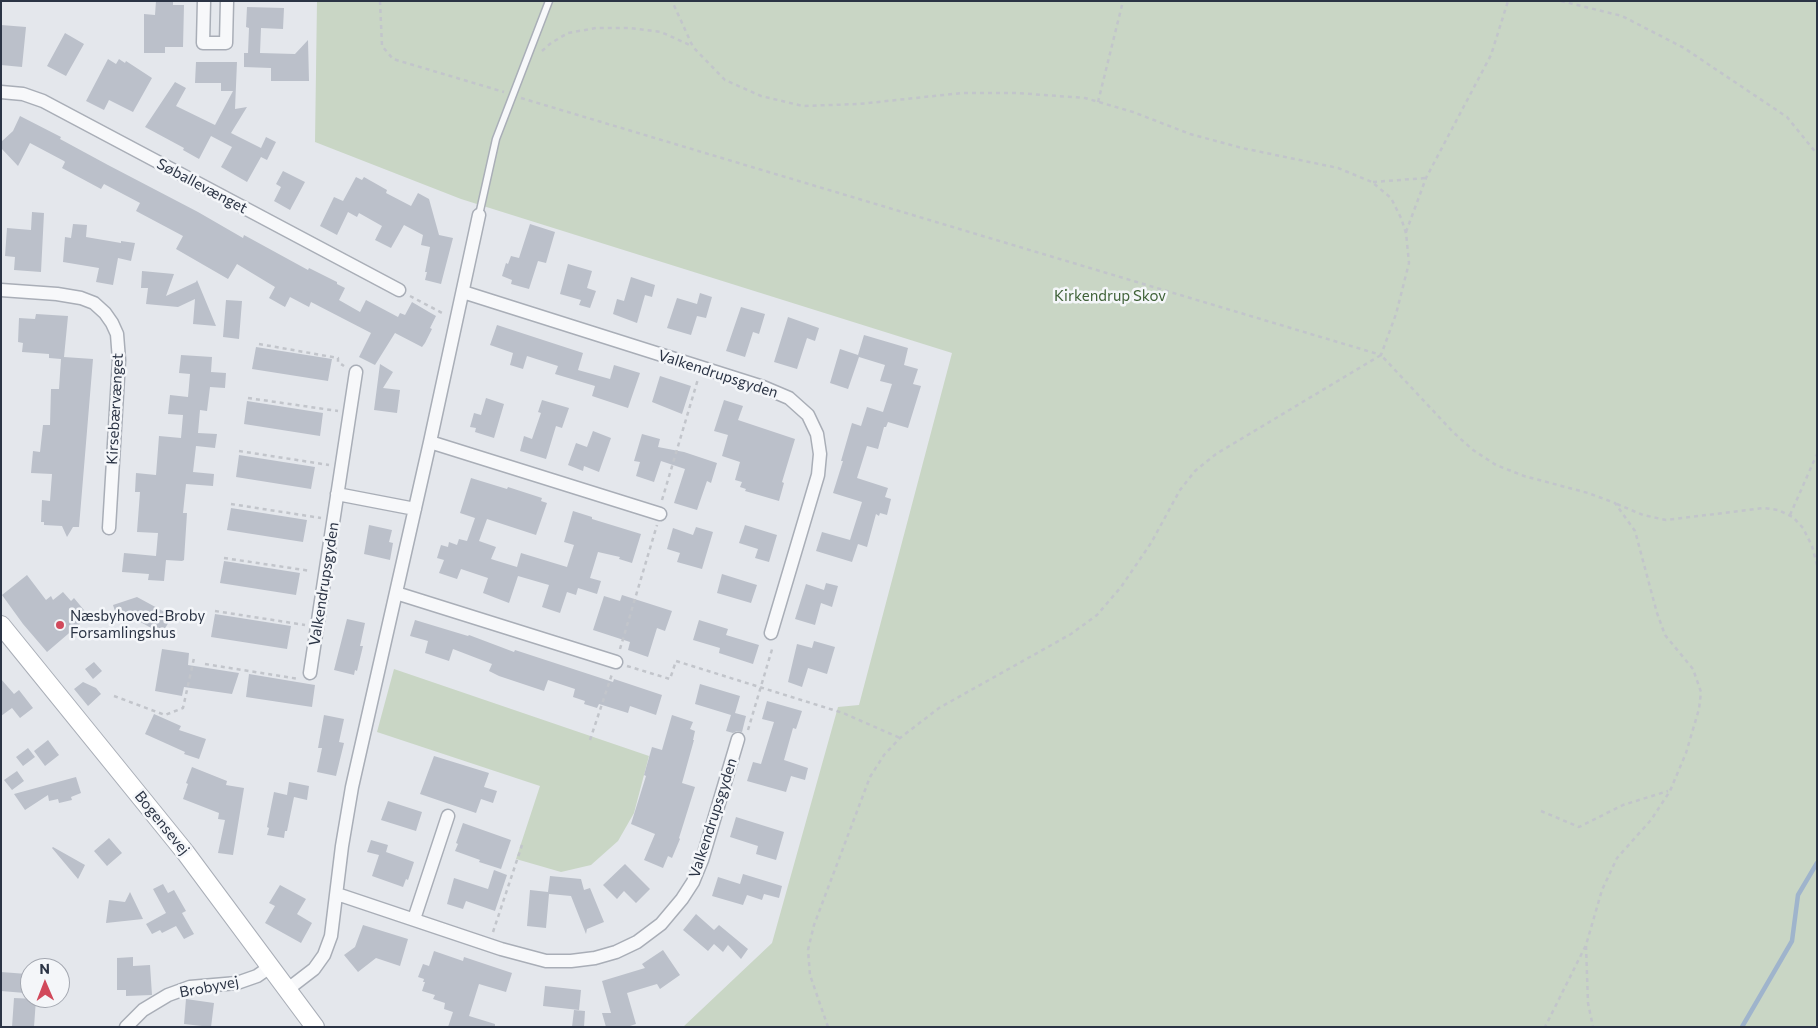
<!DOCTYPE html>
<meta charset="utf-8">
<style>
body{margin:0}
#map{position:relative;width:1818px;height:1028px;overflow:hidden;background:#e4e7ec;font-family:Commissioner,sans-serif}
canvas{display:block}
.frame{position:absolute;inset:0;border:2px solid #2b3445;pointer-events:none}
.north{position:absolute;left:20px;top:958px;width:50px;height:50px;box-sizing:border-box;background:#f4f6f9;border:1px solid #a4a8b1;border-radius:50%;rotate:359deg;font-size:14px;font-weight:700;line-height:20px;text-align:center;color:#2b3445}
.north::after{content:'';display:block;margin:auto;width:18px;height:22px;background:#d1495b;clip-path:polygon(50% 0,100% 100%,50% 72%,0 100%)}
</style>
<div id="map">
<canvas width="1818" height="1028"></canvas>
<div class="frame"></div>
<div class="north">N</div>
</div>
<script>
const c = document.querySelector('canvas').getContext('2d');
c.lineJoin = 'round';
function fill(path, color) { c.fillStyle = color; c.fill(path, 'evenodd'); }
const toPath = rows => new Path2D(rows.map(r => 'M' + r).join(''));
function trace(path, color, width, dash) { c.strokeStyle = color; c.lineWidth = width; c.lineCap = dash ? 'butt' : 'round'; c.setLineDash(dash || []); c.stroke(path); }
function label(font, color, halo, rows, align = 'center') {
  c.font = font + ' Commissioner,sans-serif'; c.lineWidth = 5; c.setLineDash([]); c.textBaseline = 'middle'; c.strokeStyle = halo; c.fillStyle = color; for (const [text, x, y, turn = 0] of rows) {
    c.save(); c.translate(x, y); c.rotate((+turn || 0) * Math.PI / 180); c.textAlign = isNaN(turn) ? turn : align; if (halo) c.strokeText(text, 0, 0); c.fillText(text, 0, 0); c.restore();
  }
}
const green = toPath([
 [317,1,1817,1,1817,1027,683,1027,772,943,838,707,859,705,952,353,461,199,315,142],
 [394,669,649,756,634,813,618,841,591,865,561,872,516,859,540,786,377,732]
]);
const stream = toPath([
 [1742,1027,1792,941,1798,895,1817,863]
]);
const building = toPath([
 [156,1,173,1,173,5,184,5,183,47,165,47,165,53,144,53,144,14,155,15],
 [247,7,284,8,283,29,261,28,260,53,295,54,308,40,309,81,271,81,271,68,244,67,244,53,248,53,249,28,246,27],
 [1,25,26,27,22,67,1,65],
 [65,33,84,44,66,76,47,66],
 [108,59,116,64,119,59,125,63,126,61,152,78,133,112,109,100,104,110,86,101],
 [196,62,237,62,235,109,247,107,231,133,261,148,266,137,276,142,267,160,261,157,247,182,221,167,232,147,211,136,199,159,183,150,184,148,145,127,175,82,186,88,176,106,215,125,233,91,221,91,221,83,195,83],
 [20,116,61,137,60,139,108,165,198,212,243,238,244,235,308,270,309,268,337,282,337,284,345,288,339,300,360,312,366,300,398,317,400,313,405,315,412,302,429,312,436,316,430,328,432,329,425,343,422,347,395,333,375,365,359,357,371,333,311,302,309,307,290,297,285,307,269,298,275,287,237,264,228,279,176,249,183,236,136,211,140,203,104,184,101,189,62,168,65,162,64,161,30,143,18,166,1,148,1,142,13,131],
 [283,171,305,182,290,210,274,201,281,187,276,184],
 [356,177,362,180,364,177,387,190,386,193,411,206,418,193,429,199,439,235,453,238,441,284,425,280,427,272,425,272,430,247,421,245,423,235,404,225,391,248,375,240,382,226,359,213,357,217,348,212,337,235,320,226,334,197,343,201],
 [32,212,44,213,41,272,14,270,15,257,5,256,7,228,31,230],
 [73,224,87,225,86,237,121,243,121,241,135,243,131,261,118,258,113,285,96,282,99,268,63,262,65,237,71,238],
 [530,224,555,232,546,263,538,261,529,289,511,284,512,280,502,276,506,263,508,264,511,256,519,258],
 [568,264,592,271,587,288,596,291,590,308,579,305,581,300,560,294],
 [142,271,174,274,166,296,196,282,197,280,216,326,193,324,195,299,178,307,146,304,148,288,141,288],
 [631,277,655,285,652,297,645,295,637,323,613,314,617,299,624,301],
 [700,293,712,297,706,318,697,316,691,335,667,328,677,298,697,304],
 [226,300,242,301,239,339,223,337],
 [741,307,765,314,759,334,753,332,745,357,726,351],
 [36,314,68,316,64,357,93,359,79,527,73,527,67,537,62,526,44,525,44,522,41,522,42,500,50,501,52,474,31,473,33,451,40,452,43,425,50,425,51,389,59,389,61,359,49,358,49,354,22,352,23,343,18,342,19,318,35,319],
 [788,317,819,328,815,341,807,338,797,369,774,362],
 [497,325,583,353,578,370,610,379,614,365,640,373,628,408,592,396,595,386,555,374,558,366,527,356,523,369,510,365,513,353,490,345],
 [864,335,908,348,904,365,918,369,913,384,921,386,908,428,888,422,886,427,884,427,878,449,867,446,857,478,888,488,885,497,891,499,887,515,880,513,879,516,876,514,867,547,858,544,852,562,816,551,822,532,850,540,862,502,833,493,843,461,841,461,852,423,861,426,867,407,883,412,892,384,880,381,885,365,859,357,848,389,830,383,840,349,858,355],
 [256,347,332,359,328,381,252,369],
 [181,355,212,357,211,372,226,373,225,388,210,387,207,411,200,410,198,433,217,434,215,448,196,446,193,472,214,474,213,486,186,484,183,513,187,513,184,560,182,561,166,560,164,581,148,580,149,574,122,572,124,553,156,556,158,533,137,532,140,492,135,492,136,473,156,475,159,436,181,438,183,415,168,414,170,395,188,397,190,374,179,373],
 [380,364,393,372,383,388,400,390,397,413,374,410],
 [660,376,691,386,682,414,652,402],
 [486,398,504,404,494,438,475,432,476,428,470,427,474,413,481,415],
 [542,400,569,408,562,428,556,426,546,459,520,451,524,436,532,439,541,413,538,412],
 [724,400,743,406,738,420,795,439,782,482,784,483,779,501,745,491,746,489,740,487,742,482,735,480,740,462,722,456,728,435,714,431],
 [247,401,323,413,320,436,244,424],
 [593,431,611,438,599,472,584,466,583,471,568,465,576,443,587,447],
 [642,434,660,439,658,447,684,452,717,463,711,483,707,481,697,510,674,503,685,469,661,461,654,482,636,476,640,462,634,461],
 [239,455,315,467,311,489,236,477],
 [471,478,507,489,508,487,542,498,541,501,547,503,536,535,487,519,479,541,496,547,491,559,517,567,521,553,567,567,574,545,564,542,573,511,592,517,592,519,641,534,632,563,619,559,620,557,598,552,590,578,601,581,597,594,578,588,576,595,567,592,560,613,542,607,549,585,518,576,509,603,483,593,488,578,461,569,457,579,439,573,444,560,437,558,441,545,448,547,449,542,457,545,459,539,467,541,475,518,460,513],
 [231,508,307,520,303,542,227,530],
 [369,525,392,530,389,542,393,543,390,560,364,554],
 [745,525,777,535,769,562,755,558,758,549,739,543],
 [696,527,713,532,702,569,677,562,680,553,667,549,673,528,693,535],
 [224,561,300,573,296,595,220,583],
 [722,574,757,585,751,603,717,593],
 [27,575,46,600,51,596,53,600,63,592,71,601,74,598,89,616,47,652,23,624,2,595],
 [826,583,838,586,832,607,821,603,815,625,795,619,806,584,824,590],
 [622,595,672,611,665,631,657,628,648,657,628,650,630,642,593,630,604,596,620,601],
 [137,597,172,616,162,634,135,619,119,623,113,605],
 [215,614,291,626,287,649,211,637],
 [347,619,365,623,360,646,363,646,357,671,355,670,354,675,334,670],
 [415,620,468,636,469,635,514,652,515,650,613,682,614,679,662,695,656,715,630,706,628,713,599,704,597,708,584,704,585,701,573,697,575,689,548,680,544,691,499,676,489,671,492,664,453,649,449,661,425,653,428,641,410,636],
 [699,620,728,629,726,635,759,645,753,664,719,653,720,648,693,640],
 [814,641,835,647,827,674,808,668,802,687,788,682,797,644,812,648],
 [162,649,189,653,188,665,239,673,232,694,184,687,182,696,155,691],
 [94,662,102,671,93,679,85,669],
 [249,674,315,685,312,707,246,697],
 [1,679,14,694,19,690,33,708,20,718,12,708,1,716],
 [83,682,96,688,101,694,88,706,74,689],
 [700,684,740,696,735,713,746,716,742,732,737,731,733,733,726,731,731,715,695,704],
 [767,701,802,711,796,729,793,728,784,760,808,768,805,780,791,776,786,792,747,781,753,762,761,764,774,722,762,719],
 [154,714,181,726,179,730,206,739,199,759,184,754,185,752,145,734],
 [324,715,344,719,339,742,344,743,336,776,317,772,322,748,318,748],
 [672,715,693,722,690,729,695,731,693,740,694,740,682,783,695,787,679,838,680,839,672,858,668,856,663,868,644,860,655,834,631,824,646,776,644,775,652,747,662,750],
 [48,740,59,755,45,766,34,751],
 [28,748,35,757,23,766,16,757],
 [434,756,489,773,484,787,497,791,493,803,481,799,476,813,420,794],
 [192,767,227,781,226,785,244,788,233,855,218,853,225,820,218,819,219,813,183,799,188,784,186,783],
 [17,771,24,781,12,790,4,780],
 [76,777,81,793,71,797,72,800,59,803,58,799,49,801,48,795,25,810,14,794],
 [289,782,309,786,307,800,294,797,287,831,285,831,284,838,267,835,269,828,267,827,274,792,287,795],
 [388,801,422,812,416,831,381,820],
 [736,817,784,832,776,860,756,854,758,846,730,837],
 [463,823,511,840,501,869,479,862,480,860,455,851,458,844,456,843],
 [109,838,122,853,107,866,94,851],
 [371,840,388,845,386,852,414,862,408,880,406,879,403,887,372,876,379,855,367,852],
 [53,847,85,865,78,879,52,848],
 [625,864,650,889,636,903,624,891,617,899,603,885],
 [494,870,507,875,495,911,466,901,463,909,447,904,454,878,488,889],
 [743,874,782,886,779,898,764,894,762,900,747,895,743,905,712,896,718,877,740,884],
 [550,876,581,879,584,890,590,888,604,922,587,929,586,934,571,896,549,894,546,928,527,926,530,890,548,892],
 [163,884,168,893,174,890,186,911,182,913,194,934,184,939,176,926,162,933,160,930,152,934,146,924,166,913,153,889],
 [280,885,306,899,297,914,312,923,301,943,265,923,275,906,269,903],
 [130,892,143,919,106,923,109,900,125,902],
 [696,914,714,930,719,925,748,949,741,959,728,945,723,952,714,944,708,951,683,930],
 [363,925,408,939,400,966,376,958,358,972,344,955,355,947],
 [663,950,680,975,660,989,657,984,627,993,636,1024,627,1027,606,1027,602,1013,611,1013,602,981,645,968,642,964],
 [434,951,463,961,464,957,512,973,506,992,479,984,469,1016,495,1024,495,1027,448,1027,453,1012,444,1009,445,1003,433,999,435,995,422,991,425,982,423,982,424,979,418,977,423,964,429,966],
 [133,957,133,966,150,965,152,995,126,996,126,990,117,990,117,958],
 [1,972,27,974,25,993,1,991],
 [545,986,581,990,579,1010,543,1006],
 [14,998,36,999,34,1027,12,1027],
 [186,999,214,1003,211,1027,184,1024],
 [574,1010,585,1011,584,1027,572,1027]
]);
const path = toPath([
 [380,1,382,46,393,59,504,92],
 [1561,1,1622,16,1684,48,1787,117,1817,154],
 [542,51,551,43,568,33,596,28,630,28,661,32,692,46],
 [521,98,1381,355,1396,314,1409,263,1406,233,1401,218,1391,198,1372,182,1338,168,1242,148,1190,134,1133,112,1085,98,1017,93,962,93,859,104,803,106,761,96,725,80,693,47,672,1],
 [1098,102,1123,1],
 [1373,182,1426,178],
 [1406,232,1426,178,1491,55,1508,1],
 [410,296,444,314],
 [259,344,338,358,338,362,344,366],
 [248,398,338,411],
 [239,451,329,465],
 [662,500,698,379],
 [231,504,321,518],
 [1617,504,1643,515,1666,520,1764,508,1778,510,1793,517,1803,528,1812,546,1817,565],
 [1790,515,1817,454],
 [224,558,311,571],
 [215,611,305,625],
 [620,649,657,525],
 [205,664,299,679],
 [627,666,670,679,676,661,843,713,900,738],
 [114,696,165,715,183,708,194,658],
 [748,730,773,646],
 [590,740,612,674],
 [1541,811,1579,827,1623,805,1668,791],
 [493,932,522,845],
 [1586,946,1588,1003,1593,1027],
 [828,1027,810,975,808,950,814,925,870,777,884,755,900,738,939,708,1071,634,1097,615,1121,587,1151,543,1180,490,1195,471,1216,454,1381,355,1453,432,1473,450,1496,465,1524,476,1588,493,1615,503,1635,531,1657,613,1665,635,1693,669,1701,692,1699,709,1686,753,1670,791,1651,820,1617,858,1602,890,1586,945,1545,1027]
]);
const lane = toPath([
 [479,215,496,139,549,1]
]);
const street = toPath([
 [204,1,203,43,226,43,227,1],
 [1,92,23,94,43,101,399,290],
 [1,290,57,294,81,298,94,303,105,313,112,323,117,334,119,360,109,528],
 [463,292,763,387,789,398,808,415,817,434,820,454,818,475,771,633],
 [430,442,660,514],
 [337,494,415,509],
 [396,593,616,662],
 [310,673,356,372],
 [337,894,501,949,546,961,571,961,595,958,616,952,637,942,661,924,682,899,693,882,702,860,738,739],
 [414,919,448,816],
 [288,989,314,969,324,955,331,936,342,846,352,787,430,442,479,215],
 [126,1027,143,1010,168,995,190,987,237,983,257,976,270,967]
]);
const secondary = toPath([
 [1,625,185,852,315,1027]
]);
const markers = [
 [60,625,5,"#d1495b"]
];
const streetNames = [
 ["Søballevænget",202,186,28],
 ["Valkendrupsgyden",718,374,18],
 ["Kirsebærvænget",115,409,-87],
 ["Valkendrupsgyden",324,584,-81],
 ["Valkendrupsgyden",713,818,-72],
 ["Bogensevej",162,823,51],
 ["Brobyvej",209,987,-11]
];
const parkNames = [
 ["Kirkendrup Skov",1110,296]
];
const poiNames = [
 ["Næsbyhoved-Broby",70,616],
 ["Forsamlingshus",70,633]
];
fill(green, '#c9d6c5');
trace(stream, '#9fb4cc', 4.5);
fill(building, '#bbc0ca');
trace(lane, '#a9aeb7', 9);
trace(street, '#a9aeb7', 15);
trace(secondary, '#a9aeb7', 20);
trace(path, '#c2c5cb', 2.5, [4, 4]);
trace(lane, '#f7f8fa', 6);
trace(street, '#f7f8fa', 12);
trace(secondary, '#fff', 18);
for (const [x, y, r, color] of markers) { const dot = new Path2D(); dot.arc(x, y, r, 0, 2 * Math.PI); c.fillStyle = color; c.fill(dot); trace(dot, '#f4f6f9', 2); }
label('15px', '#2b3445', '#f4f6f9', streetNames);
label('15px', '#3f6138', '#f4f6f9', parkNames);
label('15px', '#2b3445', '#f4f6f9', poiNames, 'left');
</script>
